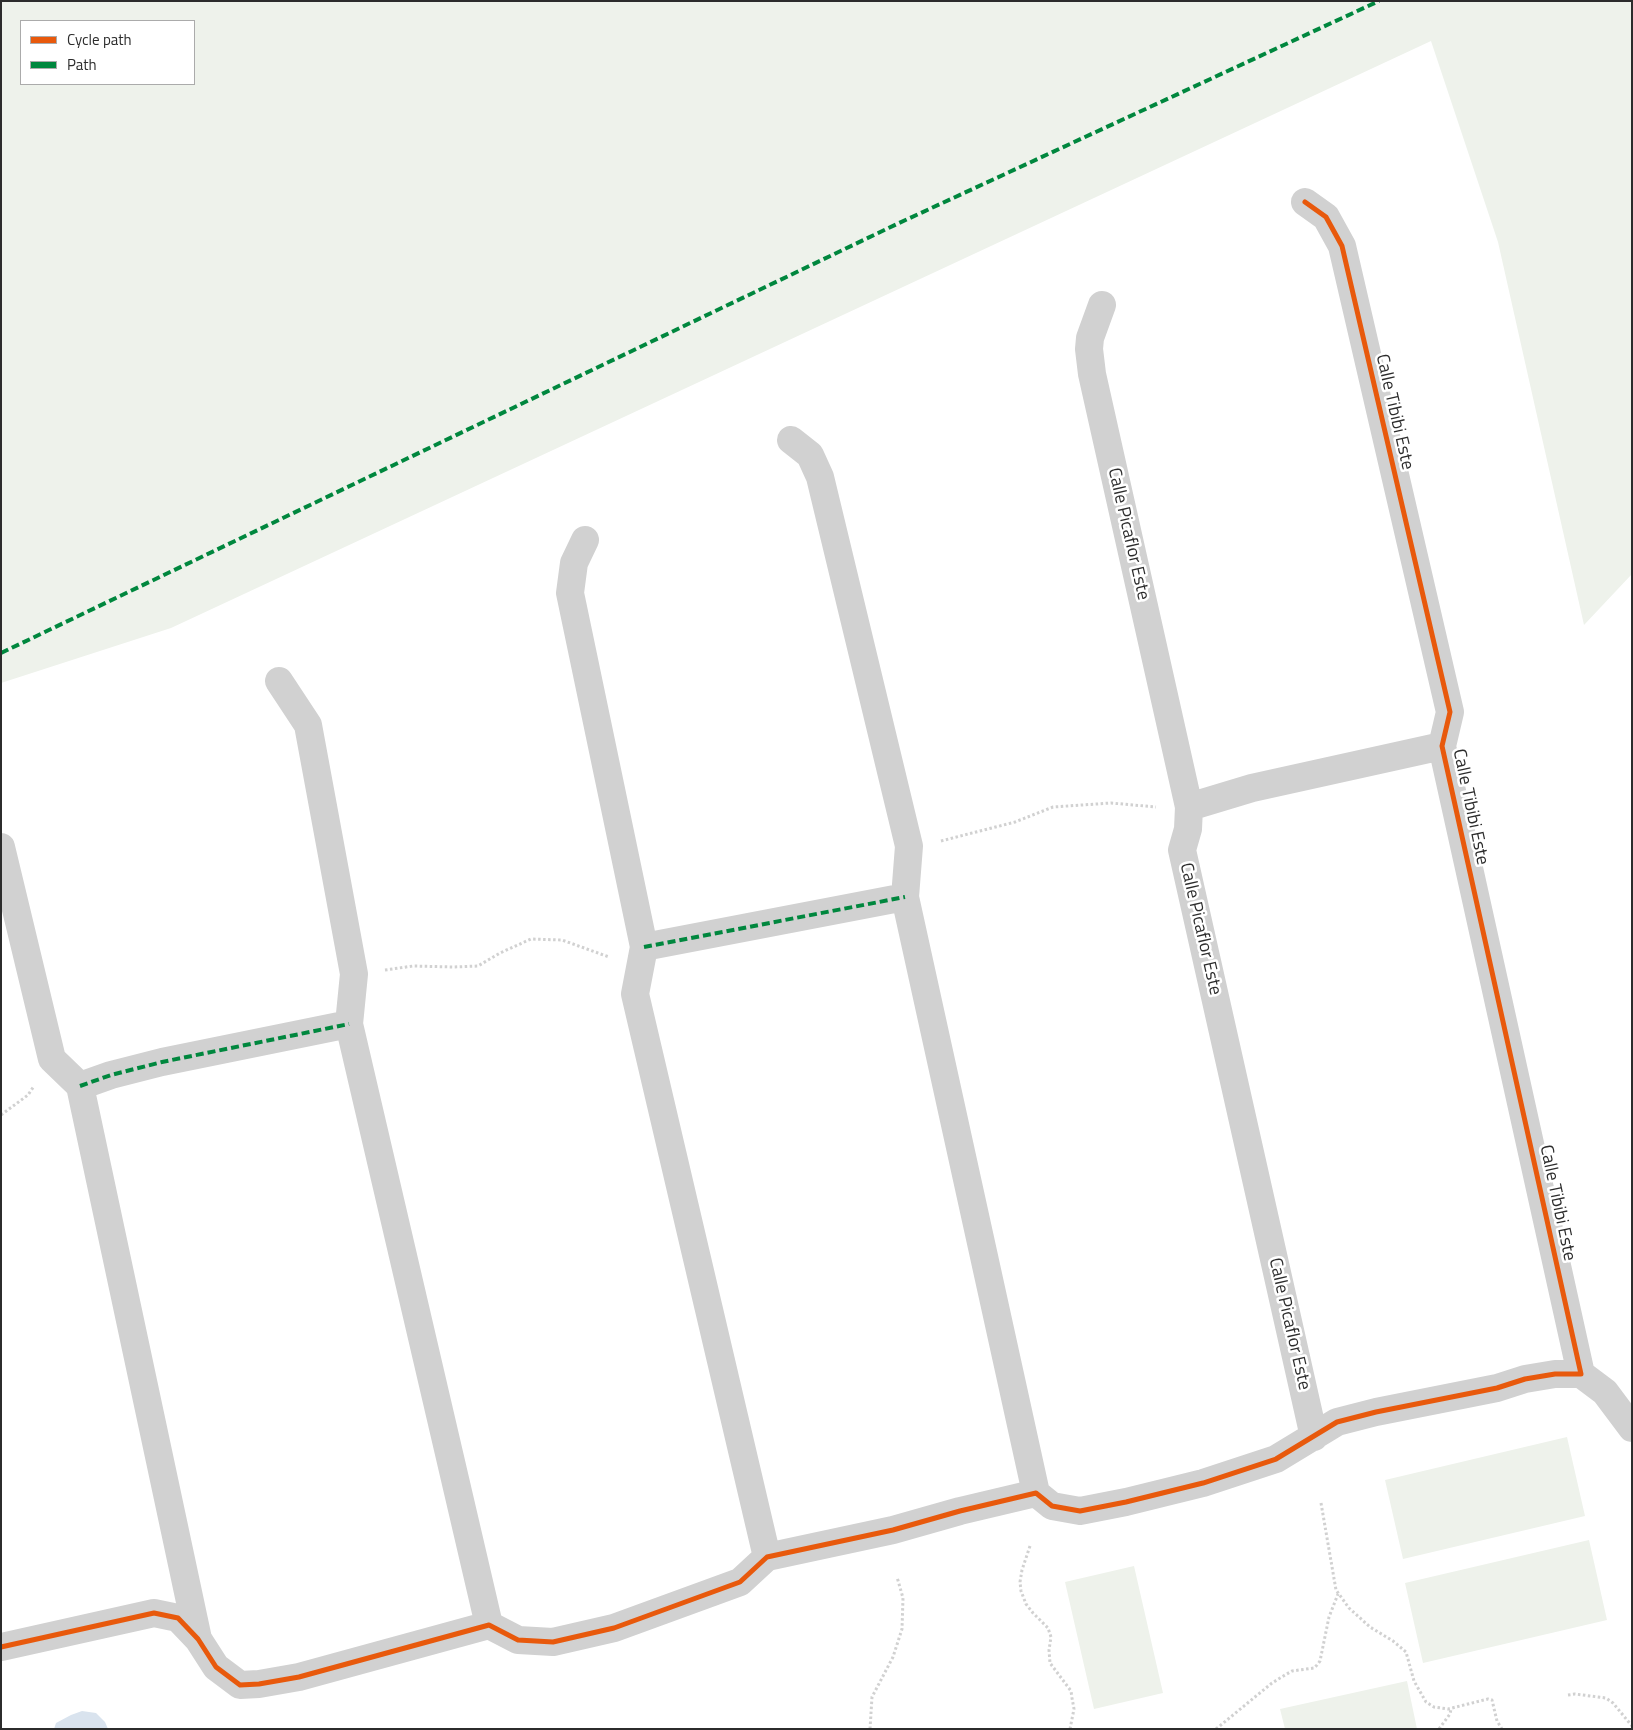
<!DOCTYPE html>
<style>
body{margin:0}
#map{position:relative;width:1633px;height:1730px;overflow:hidden;background:#fff;font-family:"Titillium Web",sans-serif}
canvas{display:block}
.frame{position:absolute;inset:0;border:2px solid #2c2c2c;pointer-events:none}
.legend{position:absolute;left:20px;top:20px;width:175px;height:65px;box-sizing:border-box;background:#fff;border:1px solid #ababab;margin:0;padding:6px 9px;list-style:none;font-size:15px;color:#2c2c2c}
.legend li{display:flex;align-items:center;gap:10px;height:25px}
.legend b{width:25px;border:1px solid #ababab}
</style>
<div id="map">
<canvas width="1633" height="1730"></canvas>
<div class="frame"></div>
<ul class="legend">
<li><b style="height:6px;background:#e8590c"></b>Cycle path</li>
<li><b style="height:6px;background:#00873e"></b>Path</li>
</ul>
</div>
<script>
const c = document.querySelector('canvas').getContext('2d');
c.lineJoin = 'round';
function fill(path, color) { c.fillStyle = color; c.fill(path, 'evenodd'); }
const toPath = rows => new Path2D(rows.map(r => 'M' + r).join(''));
function trace(path, color, width, dash) { c.strokeStyle = color; c.lineWidth = width; c.lineCap = dash ? 'butt' : 'round'; c.setLineDash(dash || []); c.stroke(path); }
function label(font, color, halo, rows, align = 'center') {
  c.font = font + ' "Titillium Web",sans-serif'; c.lineWidth = 5; c.setLineDash([]); c.textBaseline = 'middle'; c.strokeStyle = halo; c.fillStyle = color; for (const [text, x, y, turn = 0] of rows) {
    c.save(); c.translate(x, y); c.rotate((+turn || 0) * Math.PI / 180); c.textAlign = isNaN(turn) ? turn : align; if (halo) c.strokeText(text, 0, 0); c.fillText(text, 0, 0); c.restore();
  }
}
const green = toPath([
 [1,1,1632,1,1632,574,1584,625,1498,242,1431,41,171,628,1,683],
 [194,21,194,84,21,84,21,21],
 [1567,1437,1585,1516,1403,1559,1385,1480],
 [1589,1540,1607,1620,1423,1663,1405,1583],
 [1134,1566,1163,1693,1094,1709,1065,1582],
 [1407,1681,1417,1729,1285,1729,1280,1709]
]);
const water = toPath([
 [82,1711,96,1713,105,1722,108,1729,54,1729,56,1723,71,1715]
]);
const path = toPath([
 [941,841,1015,822,1053,807,1111,803,1156,807],
 [385,970,413,966,453,967,478,966,500,953,531,939,562,940,609,957],
 [1,1115,28,1095,34,1086],
 [1321,1503,1336,1590,1349,1608,1370,1627,1393,1641,1406,1652,1414,1681,1426,1702,1434,1707,1448,1709,1488,1699,1492,1700,1497,1721,1502,1729],
 [1030,1546,1022,1570,1020,1582,1021,1591,1026,1604,1033,1613,1048,1628,1051,1637,1049,1650,1050,1663,1071,1691,1072,1698,1074,1709,1070,1729],
 [1568,1695,1575,1694,1606,1698,1613,1703,1632,1726],
 [870,1729,872,1697,893,1657,902,1629,903,1598,897,1577],
 [1216,1729,1272,1683,1285,1675,1292,1671,1314,1668,1317,1665,1320,1661,1329,1617,1338,1594],
 [1439,1729,1450,1714,1451,1709]
]);
const minor = toPath([
 [1305,202,1326,217,1342,246,1450,712,1442,746,1581,1374],
 [1102,305,1090,338,1089,349,1092,374,1189,807,1188,829,1182,850,1314,1437],
 [791,440,810,455,820,477,909,846,905,897,1036,1493],
 [585,540,574,563,570,593,644,947,635,994,767,1557],
 [279,681,308,725,354,974,349,1024,489,1625],
 [1189,807,1252,788,1442,746],
 [1,847,52,1059,80,1086,198,1639],
 [644,947,905,897],
 [80,1086,111,1075,162,1062,349,1024],
 [1581,1374,1605,1392,1632,1428],
 [1,1647,154,1613,178,1618,198,1639,216,1667,240,1685,259,1684,299,1677,489,1625,518,1640,553,1642,614,1628,740,1582,767,1557,893,1530,960,1511,1036,1493,1052,1506,1080,1511,1126,1502,1203,1483,1276,1459,1337,1422,1376,1412,1497,1388,1525,1379,1555,1374,1581,1374]
]);
const quiet = toPath([
 [1,653,897,224,1379,1],
 [644,947,905,897],
 [80,1086,111,1075,162,1062,349,1024]
]);
const cycleway = toPath([
 [1,1647,154,1613,178,1618,198,1639,216,1667,240,1685,259,1684,299,1677,489,1625,518,1640,553,1642,614,1628,740,1582,767,1557,893,1530,960,1511,1036,1493,1052,1506,1080,1511,1126,1502,1203,1483,1276,1459,1337,1422,1376,1412,1497,1388,1525,1379,1555,1374,1581,1374,1442,746,1450,712,1342,246,1326,217,1305,202]
]);
const streetNames = [
 ["Calle Tibibi Este",1394,412,77],
 ["Calle Picaflor Este",1128,534,77],
 ["Calle Tibibi Este",1470,807,78],
 ["Calle Picaflor Este",1200,929,77],
 ["Calle Tibibi Este",1557,1203,78],
 ["Calle Picaflor Este",1289,1324,77]
];
fill(green, '#eef2eb');
fill(water, '#d9e3ee');
trace(path, '#d1d1d1', 3, [2.5, 2.5]);
trace(minor, '#d1d1d1', 28);
trace(quiet, '#00873e', 4, [8, 4]);
trace(cycleway, '#e8590c', 5);
label('18px', '#2c2c2c', '#fff', streetNames);
</script>
